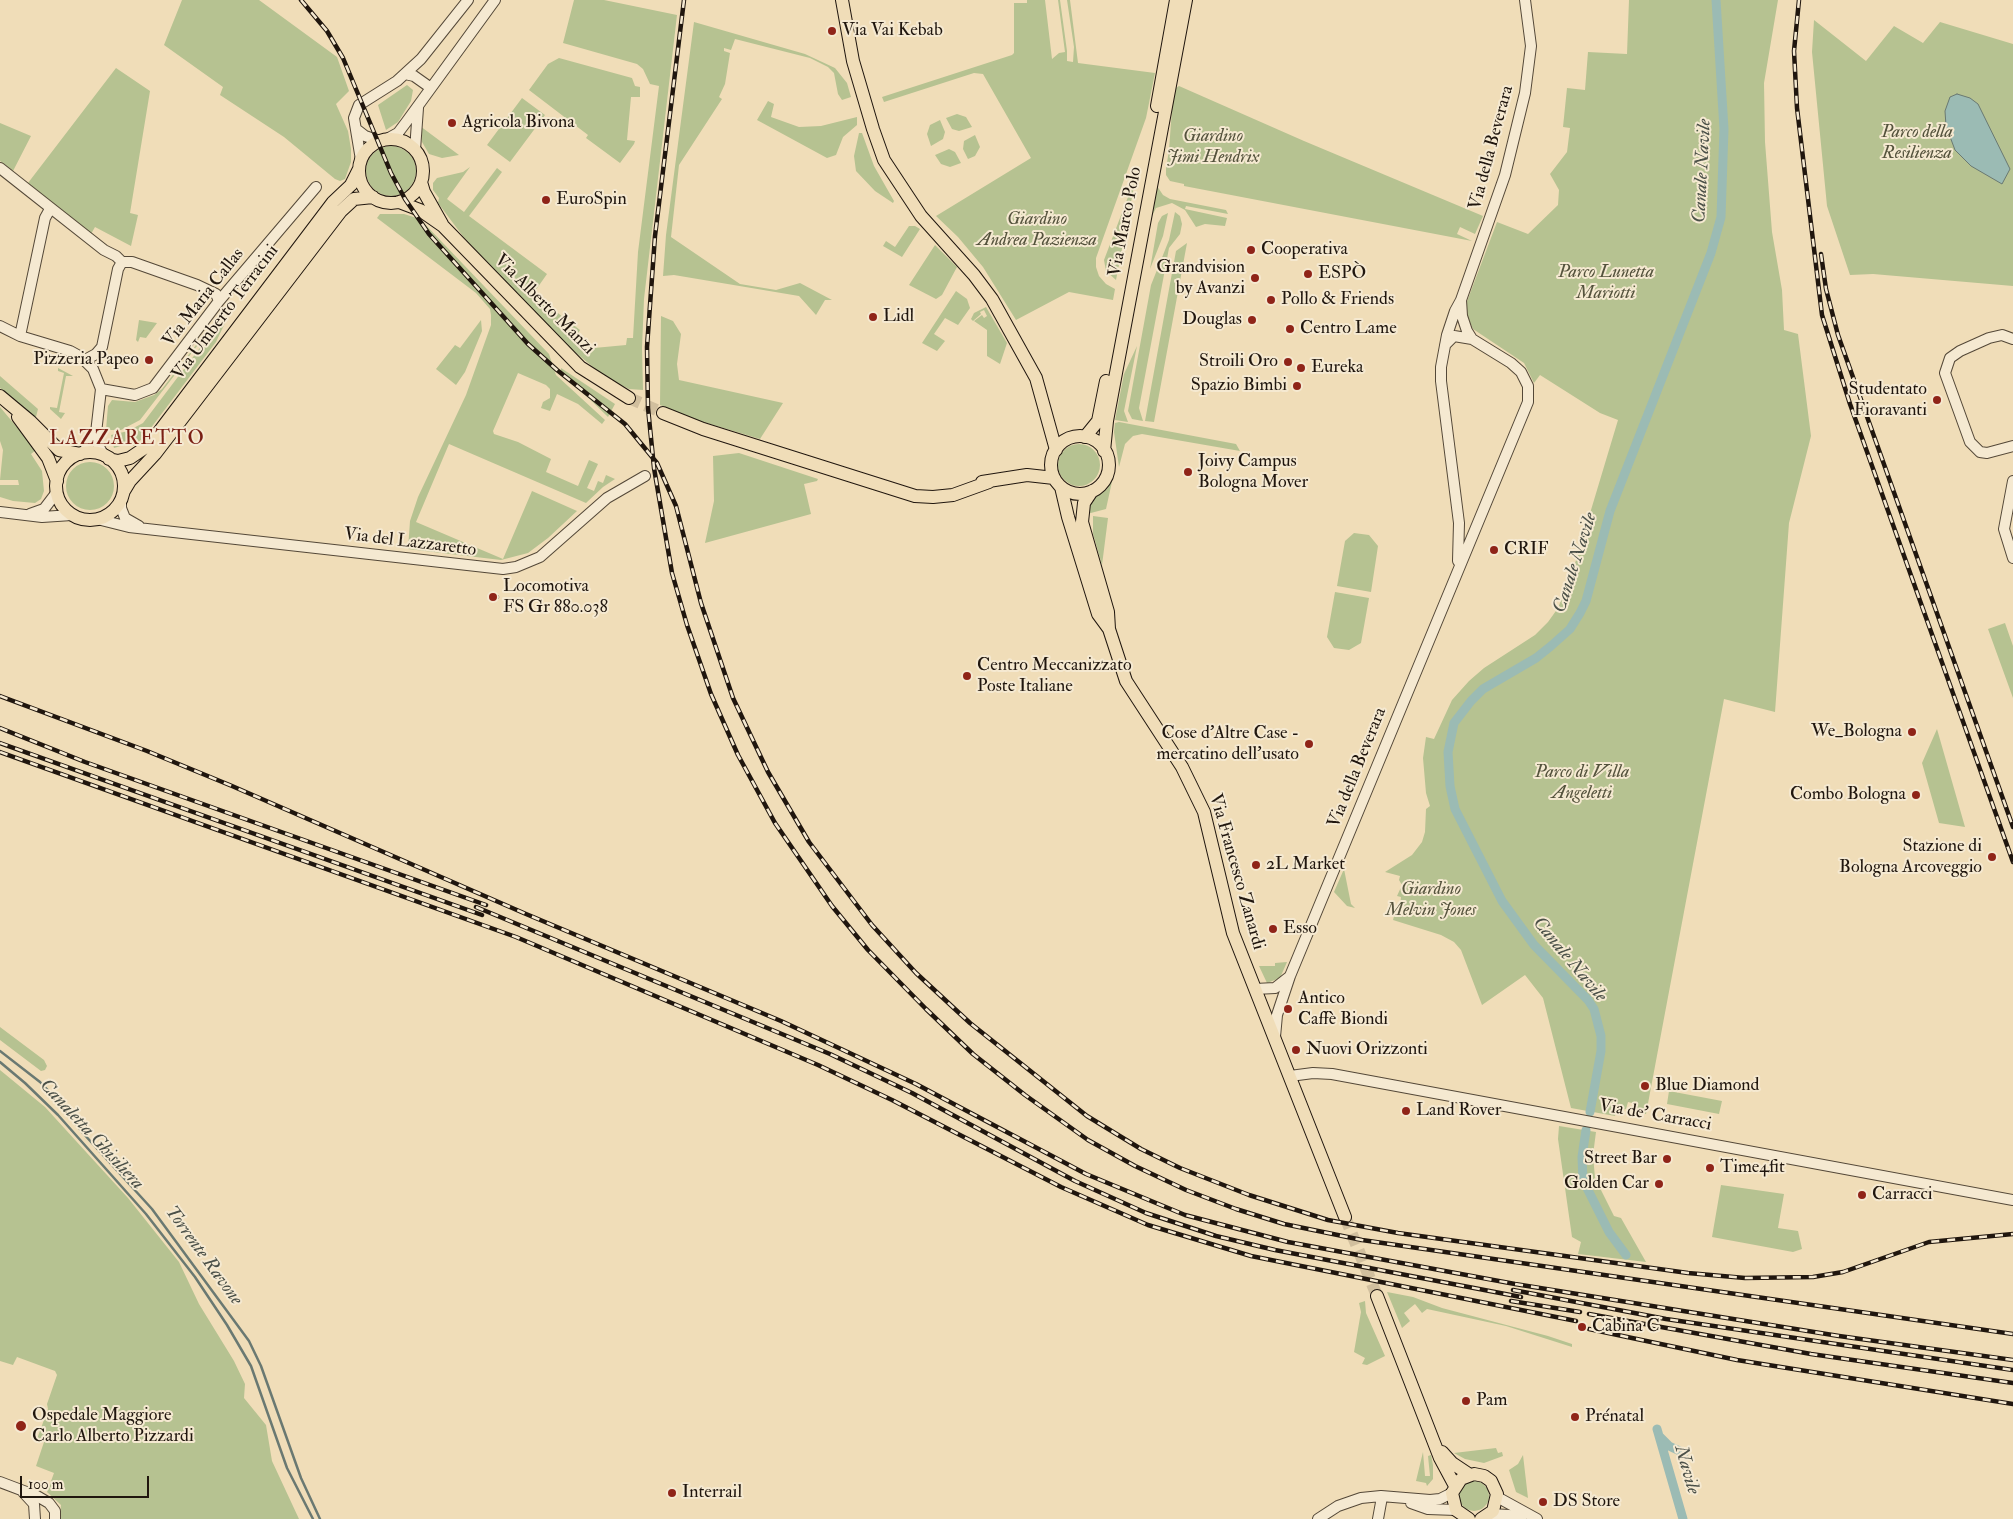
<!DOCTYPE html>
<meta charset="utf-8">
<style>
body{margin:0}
#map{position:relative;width:2013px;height:1519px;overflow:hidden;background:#f0ddb8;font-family:"IM FELL Double Pica",serif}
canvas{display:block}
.scale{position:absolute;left:20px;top:1476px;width:129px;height:22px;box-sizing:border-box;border:2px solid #20160e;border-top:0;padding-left:6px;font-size:15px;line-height:18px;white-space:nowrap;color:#20160e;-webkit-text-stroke:4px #f5e9d1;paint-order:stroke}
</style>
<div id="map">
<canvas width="2013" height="1519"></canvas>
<div class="scale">100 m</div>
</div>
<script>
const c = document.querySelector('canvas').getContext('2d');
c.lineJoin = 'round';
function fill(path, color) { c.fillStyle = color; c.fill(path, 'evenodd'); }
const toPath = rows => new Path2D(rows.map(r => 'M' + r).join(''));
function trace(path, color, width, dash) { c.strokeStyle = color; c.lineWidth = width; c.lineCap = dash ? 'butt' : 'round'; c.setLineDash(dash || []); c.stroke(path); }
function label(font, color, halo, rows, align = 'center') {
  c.font = font + ' "IM FELL Double Pica",serif'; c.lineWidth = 4; c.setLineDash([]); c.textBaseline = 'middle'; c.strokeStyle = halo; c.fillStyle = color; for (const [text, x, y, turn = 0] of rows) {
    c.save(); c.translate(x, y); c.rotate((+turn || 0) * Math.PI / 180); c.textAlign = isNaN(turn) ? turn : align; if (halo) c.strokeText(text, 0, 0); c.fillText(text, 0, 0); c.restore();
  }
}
const green = toPath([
 [182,0,259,0,337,57,349,91,336,104,348,131,351,149,351,162,345,179,340,181,335,179,284,137,220,95,223,87,164,45],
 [574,0,604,0,677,15,644,299,642,348,643,390,629,389,619,384,599,372,570,348,465,239,438,203,439,198,433,190,433,183,437,178,463,172,470,167,447,199,464,212,497,168,502,172,469,216,547,274,533,294,580,330,577,335,594,348,626,345,627,338,633,338,638,252,659,86,650,84,643,69,637,64,563,43],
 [1027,0,1045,0,1052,59,1059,53,1065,52,1058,0,1060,0,1067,51,1067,61,1073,62,1074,47,1067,0,1070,0,1078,63,1155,73,1146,118,1096,258,1096,267,1099,276,1106,284,1115,289,1113,300,1069,292,1016,320,983,267,958,237,936,216,1031,158,983,74,974,73,884,102,882,97,1012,55,1014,53,1014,3,1027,3],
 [1629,0,1778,0,1764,83,1765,142,1772,232,1782,290,1784,330,1798,334,1811,436,1789,523,1775,712,1724,699,1646,1114,1637,1113,1636,1104,1628,1102,1626,1109,1616,1111,1615,1116,1571,1108,1543,998,1525,975,1482,1005,1461,950,1454,942,1441,935,1393,920,1396,909,1400,907,1401,897,1397,896,1402,885,1399,880,1400,876,1385,872,1412,855,1422,842,1425,832,1426,809,1430,806,1426,793,1423,758,1426,737,1434,739,1452,700,1469,681,1484,668,1535,635,1548,622,1558,608,1573,570,1618,420,1600,413,1540,375,1534,383,1524,363,1473,329,1467,316,1466,304,1497,222,1528,234,1558,205,1559,190,1550,174,1567,152,1570,128,1563,127,1567,88,1585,90,1588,52,1627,54],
 [1814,20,1866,61,1894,26,1923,43,1940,22,2013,44,2013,286,1873,274,1850,275,1827,206,1812,52],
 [694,22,805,54,835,68,847,83,851,97,842,100,838,94,834,73,828,67,810,58,735,39,731,50,724,48,724,51,730,53,725,84,719,97,722,99,679,165,671,237,740,284,776,290,800,283,832,300,825,300,816,315,799,296,674,275,663,276,666,235],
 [559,58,632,78,635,86,640,87,640,97,631,97,627,140,635,141,634,144,620,163,586,138,588,135,529,90,548,64],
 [116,68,150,91,130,213,138,215,131,246,95,227,91,234,28,183],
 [407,85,413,90,411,101,398,122,386,130,378,105],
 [1179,86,1304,141,1483,216,1475,234,1460,227,1457,234,1472,241,1184,186,1184,184,1170,181,1166,175,1166,169,1169,150,1172,109,1176,88],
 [522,98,545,115,510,162,487,145],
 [768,101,774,104,771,117,799,127,821,126,857,117,857,125,843,137,836,155,827,158,757,120],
 [957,114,966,117,972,127,959,131,952,129,946,118],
 [940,120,945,132,943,139,931,146,927,134,930,125],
 [0,123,31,136,13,171,0,161],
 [420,126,459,155,442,158,429,154,422,142],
 [859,133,862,133,874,166,894,201,893,203,875,191,856,171,854,156],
 [975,135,980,147,975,156,968,159,963,149,964,141],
 '366 171a25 25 0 1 1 50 0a25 25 0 1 1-50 0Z',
 [949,149,955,152,961,163,950,167,941,164,935,155],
 [1136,176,1116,280,1106,271,1104,260],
 [1157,186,1163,195,1170,199,1226,210,1228,214,1186,206,1185,209,1227,218,1225,226,1205,224,1196,227,1185,210,1172,203,1156,208,1151,218],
 [1175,212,1180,216,1182,224,1180,234,1169,248,1139,408,1143,421,1132,419,1128,411,1151,285,1169,240],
 [1168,213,1163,236,1150,269,1158,223,1162,216],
 [380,214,404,214,420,219,549,354,556,375,605,420,602,424,578,404,557,394,550,411,541,408,543,402,550,398,550,389,546,385,518,373,493,431,494,434,518,442,551,459,546,472,578,486,589,460,598,464,587,488,594,491,598,481,603,483,606,475,615,479,603,487,586,503,449,444,416,522,503,559,532,491,577,511,548,538,528,553,501,560,408,549,410,521,418,497,466,395,491,325,491,315,490,309,476,293,377,218],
 [909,226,915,226,920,229,902,257,883,246,886,241,895,247],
 [1187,243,1154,422,1145,421,1176,251],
 [935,245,957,267,942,295,936,299,909,285],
 [956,291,967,299,970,308,958,325,945,318,934,334,945,341,937,351,922,343],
 [986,307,1007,343,1000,364,987,356,987,330,974,321,982,315,984,318,987,316,984,310,980,312,981,314,973,321,971,319,974,313],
 [661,316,673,321,681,334,677,364,679,380,783,403,760,439,700,421,660,405],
 [139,320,157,323,146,338,140,337,138,342,136,340],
 [221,320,225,323,216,342,144,437,134,446,130,443,114,448,111,435,128,431,143,423],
 [481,320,482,331,465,372,456,385,436,369,455,345,460,348],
 [203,336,204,337,140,420,121,430,106,430,108,406,112,400,135,402,154,395,162,389],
 [1137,346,1124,411,1128,422,1115,420,1124,374],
 [58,368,73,376,66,376,59,412,65,413,61,419,50,409,50,407,57,408,64,373,58,371],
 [561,368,615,404,608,417,561,371],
 [0,376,38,409,36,417,34,417,0,388],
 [0,407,36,450,31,454,42,471,44,491,41,499,35,503,13,501,0,497,0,485,19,485,18,480,0,480,3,450,0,441],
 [1119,422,1236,444,1240,451,1142,434,1133,436,1125,444,1119,467,1114,432,1115,423],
 '1058 465a21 21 0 1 1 42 0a21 21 0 1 1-42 0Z',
 [739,453,818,479,817,481,804,484,811,514,705,543,714,501,713,456],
 '66 486a24 24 0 1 1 48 0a24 24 0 1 1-48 0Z',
 [1113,477,1106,509,1087,514,1092,500,1107,489],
 [1093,516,1108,518,1102,565,1093,534],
 [1354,533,1369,535,1378,546,1371,592,1337,586,1345,541],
 [1335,592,1369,598,1361,643,1349,650,1334,648,1327,637],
 [2005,623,2013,646,2013,698,1988,629],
 [1937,729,1965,827,1939,823,1922,763],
 [1344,869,1351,904,1355,908,1347,906,1334,892],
 [1287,962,1280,978,1267,983,1259,966,1275,966,1275,963],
 [0,1027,44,1060,47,1066,45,1070,41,1071,0,1040],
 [0,1070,45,1107,128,1198,179,1262,199,1304,234,1361,245,1384,244,1398,266,1425,272,1461,299,1519,60,1519,61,1505,47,1492,54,1473,36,1466,44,1442,37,1439,48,1409,47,1404,57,1375,55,1371,17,1357,13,1365,0,1361],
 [1669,1091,1722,1101,1719,1114,1667,1104],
 [1559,1126,1596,1132,1593,1155,1595,1178,1614,1216,1621,1218,1646,1262,1578,1254,1581,1242,1572,1237,1558,1139],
 [1721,1185,1784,1194,1778,1228,1798,1231,1802,1249,1793,1252,1712,1237],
 [1387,1292,1413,1297,1442,1308,1548,1336,1572,1344,1572,1347,1506,1326,1427,1309,1422,1313,1415,1304,1404,1313,1410,1321,1402,1328],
 [1365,1301,1366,1313,1385,1356,1367,1365,1362,1364,1365,1358,1354,1352,1361,1312,1359,1303],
 [1496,1448,1498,1453,1502,1452,1503,1456,1484,1463,1465,1459,1454,1453],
 [1423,1452,1425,1476,1430,1476,1428,1456,1431,1455,1433,1465,1433,1479,1427,1486,1426,1483,1416,1481],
 [1523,1455,1528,1498,1516,1492,1509,1470,1518,1464],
 '1459 1496a15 15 0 1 1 30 0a15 15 0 1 1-30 0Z'
]);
const water = toPath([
 [1957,94,1970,98,1978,104,2010,169,2002,184,1971,166,1955,150,1946,126,1945,111,1950,97,1957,94]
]);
const stream = toPath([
 [0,1051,40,1082,63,1106,82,1132,152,1209,249,1341,261,1366,301,1478,320,1519],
 [0,1062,25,1083,58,1115,146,1214,195,1277,227,1325,251,1366,287,1468,313,1519]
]);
const canal = toPath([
 [1590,1112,1601,1051,1601,1036,1594,1009,1588,1000,1534,945,1502,901,1455,809,1450,786,1448,752,1454,723,1471,701,1483,689,1536,658,1551,646,1570,629,1580,613,1586,601,1610,511,1711,253,1721,217,1724,129,1716,0],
 [1586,1130,1582,1157,1583,1180,1609,1232,1626,1255],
 [1657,1429,1683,1519],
 [1660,1437,1669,1446,1684,1453]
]);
const majorTunnel = toPath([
 [629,398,663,413],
 [1345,1217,1377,1296]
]);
const minor = toPath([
 [405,74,414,76,431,88],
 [356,129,365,136,380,141],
 [387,139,398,133,407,121,495,0],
 [415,150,418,108],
 [361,160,354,118,359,105,397,81,421,59,468,0],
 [0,168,104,250,116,256,122,262,132,262,197,285,216,294,219,301],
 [0,326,20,336,70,351,81,357,93,369,101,389,96,433,97,443,104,456],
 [20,336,45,218,50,209],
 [2013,339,2002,335,1989,338,1960,351,1950,358,1945,373,1970,442,1980,452,1987,453,2013,446],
 [1445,345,1454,336,1472,339],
 [85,360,96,354,102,347,118,269,122,262],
 [101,389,135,395,153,388,219,301,316,187],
 [83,453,96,433],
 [2013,481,2004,529,2013,558],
 [121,501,121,508,125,518,139,526],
 [0,512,42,517,72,515],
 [30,514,44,509,57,492],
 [97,519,129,527,503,569,516,567,540,557,607,498,645,476],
 [1458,561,1459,523,1441,381,1441,367,1447,335,1455,311,1461,300,1505,175,1525,93,1531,46,1525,0],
 [1255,989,1275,988,1289,977],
 [1275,1037,1277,1015,1290,976,1528,402,1528,386,1521,372,1511,363,1472,339,1467,331,1462,316,1461,300],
 [1290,1076,1313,1073,1332,1074,2013,1200],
 [0,1482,37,1496,49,1503,55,1511,55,1519],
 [23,1492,34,1504,35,1519],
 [1497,1497,1537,1519],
 [1411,1503,1428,1509,1456,1510],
 [1490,1514,1509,1515,1521,1519],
 [1318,1519,1338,1506,1361,1498,1381,1496,1430,1500,1440,1499,1452,1493],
 [1378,1519,1382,1497]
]);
const major = toPath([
 [842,0,853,61,873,129,884,160,921,216,974,275,992,299,1036,378,1056,450],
 [1157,106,1176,0],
 '359 171a32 32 0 1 1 64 0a32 32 0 1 1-64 0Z',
 [421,182,424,192,442,224],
 [399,202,420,210,443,226,580,367,629,398],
 [0,396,30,421,59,450,80,454],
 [663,413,703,429,915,496,933,497,953,495,989,482],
 [18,417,48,458,57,481],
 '1051 465a29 29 0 1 1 58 0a29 29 0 1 1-58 0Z',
 [1085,437,1098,421,1106,381],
 [1104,451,1107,421,1186,0],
 '56 486a34 34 0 1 1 68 0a34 34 0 1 1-68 0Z',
 [109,459,118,461,130,458,149,445,333,202,351,185,359,169],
 [982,482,1027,475,1054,478],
 [1061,487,1068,517,1098,614,1109,629,1126,681,1182,767,1204,812,1233,933,1345,1217],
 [124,491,130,481,155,454,341,211,354,199,373,197],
 [1092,491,1084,503,1082,522,1108,612,1109,629],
 [1377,1296,1440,1458,1455,1486],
 [1442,1452,1452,1463,1470,1475],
 [1469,1519,1456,1510,1452,1493,1461,1479,1474,1474,1484,1476,1491,1481,1497,1494,1493,1511,1481,1519]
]);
const rail = toPath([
 [301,0,327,31,343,58,391,173,405,199,429,234,528,344,557,370,625,424,657,463,676,506,701,603,733,698,768,772,809,842,872,925,916,973,970,1023,1087,1116,1141,1149,1180,1168,1249,1195,1328,1220,1398,1233,1688,1273,1745,1278,1813,1277,1843,1272,1929,1242,2013,1234],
 [684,0,655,236,647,347,648,408,654,468,672,573,687,625,711,694,738,755,775,823,832,906,868,950,926,1009,973,1054,1025,1095,1088,1140,1135,1166,1186,1190,1236,1209,1284,1224,1362,1240,2013,1334],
 [1799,0,1794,51,1797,108,1822,315,1850,404,2013,862],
 [1821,254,1826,289,1838,335,2013,827],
 [490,597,497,597],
 [0,696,147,751,232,786,526,914,781,1021,916,1084,1086,1174,1185,1215,1288,1242,1515,1284,1839,1336,2013,1360],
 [0,728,85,762,486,905],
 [0,743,482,915],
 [0,752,516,937,818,1065,892,1100,1061,1187,1148,1225,1251,1256,1576,1321],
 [476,907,830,1054,912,1093,1075,1181,1146,1213,1216,1236,1275,1250,1521,1297],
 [1513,1290,1666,1319,2013,1370],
 [1511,1301,1580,1312],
 [1589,1314,1811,1354,2013,1383],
 [1589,1329,1737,1360,2013,1404]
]);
const markers = [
 [832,31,5,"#8f2418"],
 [452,123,5,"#8f2418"],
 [546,200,5,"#8f2418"],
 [1251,250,5,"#8f2418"],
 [1308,274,5,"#8f2418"],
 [1255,278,5,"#8f2418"],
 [1271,300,5,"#8f2418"],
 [873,317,5,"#8f2418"],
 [1252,320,5,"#8f2418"],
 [1290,329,5,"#8f2418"],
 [149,360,5,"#8f2418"],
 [1288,362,5,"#8f2418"],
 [1301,368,5,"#8f2418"],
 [1297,386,5,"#8f2418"],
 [1937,400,5,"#8f2418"],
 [1188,472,5,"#8f2418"],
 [1494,550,5,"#8f2418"],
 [493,597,5,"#8f2418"],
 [967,676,5,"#8f2418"],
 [1912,732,5,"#8f2418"],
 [1309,744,5,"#8f2418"],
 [1916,795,5,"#8f2418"],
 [1992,857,5,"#8f2418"],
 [1256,865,5,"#8f2418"],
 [1273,929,5,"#8f2418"],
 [1288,1009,5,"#8f2418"],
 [1296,1050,5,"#8f2418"],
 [1645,1086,5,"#8f2418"],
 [1406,1111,5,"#8f2418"],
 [1667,1159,5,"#8f2418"],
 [1710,1168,5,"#8f2418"],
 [1659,1184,5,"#8f2418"],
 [1862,1195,5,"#8f2418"],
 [1582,1327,5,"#8f2418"],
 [1466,1401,5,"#8f2418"],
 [1575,1417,5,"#8f2418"],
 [21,1426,6,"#8f2418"],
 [672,1493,5,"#8f2418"],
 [1543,1502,5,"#8f2418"]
];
const poiNames = [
 ["Via Vai Kebab",842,31],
 ["Agricola Bivona",462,123],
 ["EuroSpin",556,200],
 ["Cooperativa",1261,250],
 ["Grandvision",1245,268,"right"],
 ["by Avanzi",1245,289,"right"],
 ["ESPÒ",1318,274],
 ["Pollo & Friends",1281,300],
 ["Lidl",883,317],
 ["Douglas",1242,320,"right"],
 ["Centro Lame",1300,329],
 ["Pizzeria Papeo",139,360,"right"],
 ["Stroili Oro",1278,362,"right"],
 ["Eureka",1311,368],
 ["Spazio Bimbi",1287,386,"right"],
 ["Studentato",1927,390,"right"],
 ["Fioravanti",1927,411,"right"],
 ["Joivy Campus",1198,462],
 ["Bologna Mover",1198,483],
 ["CRIF",1504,550],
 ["Locomotiva",503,587],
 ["FS Gr 880.038",503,608],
 ["Centro Meccanizzato",977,666],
 ["Poste Italiane",977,687],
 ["We_Bologna",1902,732,"right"],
 ["Cose d'Altre Case -",1299,734,"right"],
 ["mercatino dell'usato",1299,755,"right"],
 ["Combo Bologna",1906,795,"right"],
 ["Stazione di",1982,847,"right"],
 ["Bologna Arcoveggio",1982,868,"right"],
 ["2L Market",1266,865],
 ["Esso",1283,929],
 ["Antico",1298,999],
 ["Caffè Biondi",1298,1020],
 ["Nuovi Orizzonti",1306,1050],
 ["Blue Diamond",1655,1086],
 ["Land Rover",1416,1111],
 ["Street Bar",1657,1159,"right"],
 ["Time4fit",1720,1168],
 ["Golden Car",1649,1184,"right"],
 ["Carracci",1872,1195],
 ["Cabina C",1592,1327],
 ["Pam",1476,1401],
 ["Ospedale Maggiore",32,1416],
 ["Carlo Alberto Pizzardi",32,1437],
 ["Prénatal",1585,1417],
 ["Interrail",682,1493],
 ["DS Store",1553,1502]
];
const parkNames = [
 ["Parco della",1917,133],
 ["Resilienza",1917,154],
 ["Giardino",1213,137],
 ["Jimi Hendrix",1213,158],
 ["Giardino",1037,220],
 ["Andrea Pazienza",1037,241],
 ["Parco Lunetta",1606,273],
 ["Mariotti",1606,294],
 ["Parco di Villa",1582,773],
 ["Angeletti",1582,794],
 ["Giardino",1431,890],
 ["Melvin Jones",1431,911]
];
const streetNames = [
 ["Via della Beverara",1492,148,-75],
 ["Via Marco Polo",1126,222,-79],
 ["Via Maria Callas",204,298,-52],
 ["Via Alberto Manzi",544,305,45],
 ["Via Umberto Terracini",226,313,-53],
 ["Via del Lazzaretto",410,543,7],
 ["Via della Beverara",1358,768,-68],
 ["Via Francesco Zanardi",1236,872,74],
 ["Via de' Carracci",1655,1116,10]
];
const waterNames = [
 ["Canale Navile",1703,171,-87],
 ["Canale Navile",1576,563,-72],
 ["Canale Navile",1569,960,50],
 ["Canaletta Ghisiliera",91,1135,47],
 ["Torrente Ravone",203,1256,54],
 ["Navile",1686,1470,74]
];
const quarterNames = [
 ["LAZZARETTO",127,440]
];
fill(green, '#b6c291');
fill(water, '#9bbbb4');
trace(water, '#6a7972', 1);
trace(stream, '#6a7972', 2.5);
trace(canal, '#9bbbb4', 9);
trace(majorTunnel, '#d1bf9e', 12, [12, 6]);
trace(minor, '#544838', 12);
trace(major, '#20160e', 14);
trace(minor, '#f5e9d1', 10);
trace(major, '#f0ddb8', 12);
trace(rail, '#20160e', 4.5);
trace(rail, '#f5e9d1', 2.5, [8]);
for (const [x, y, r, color] of markers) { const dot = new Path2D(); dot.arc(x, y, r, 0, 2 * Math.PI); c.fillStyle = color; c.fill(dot); trace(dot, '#f5e9d1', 2); }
label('18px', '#20160e', '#f5e9d1', poiNames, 'left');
label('italic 18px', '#54523c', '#f5e9d1', parkNames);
label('18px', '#20160e', '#f5e9d1', streetNames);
label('italic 19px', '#4b5048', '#f5e9d1', waterNames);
c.letterSpacing = '1px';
label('20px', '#7a1f14', '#f5e9d1', quarterNames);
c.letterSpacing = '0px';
</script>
